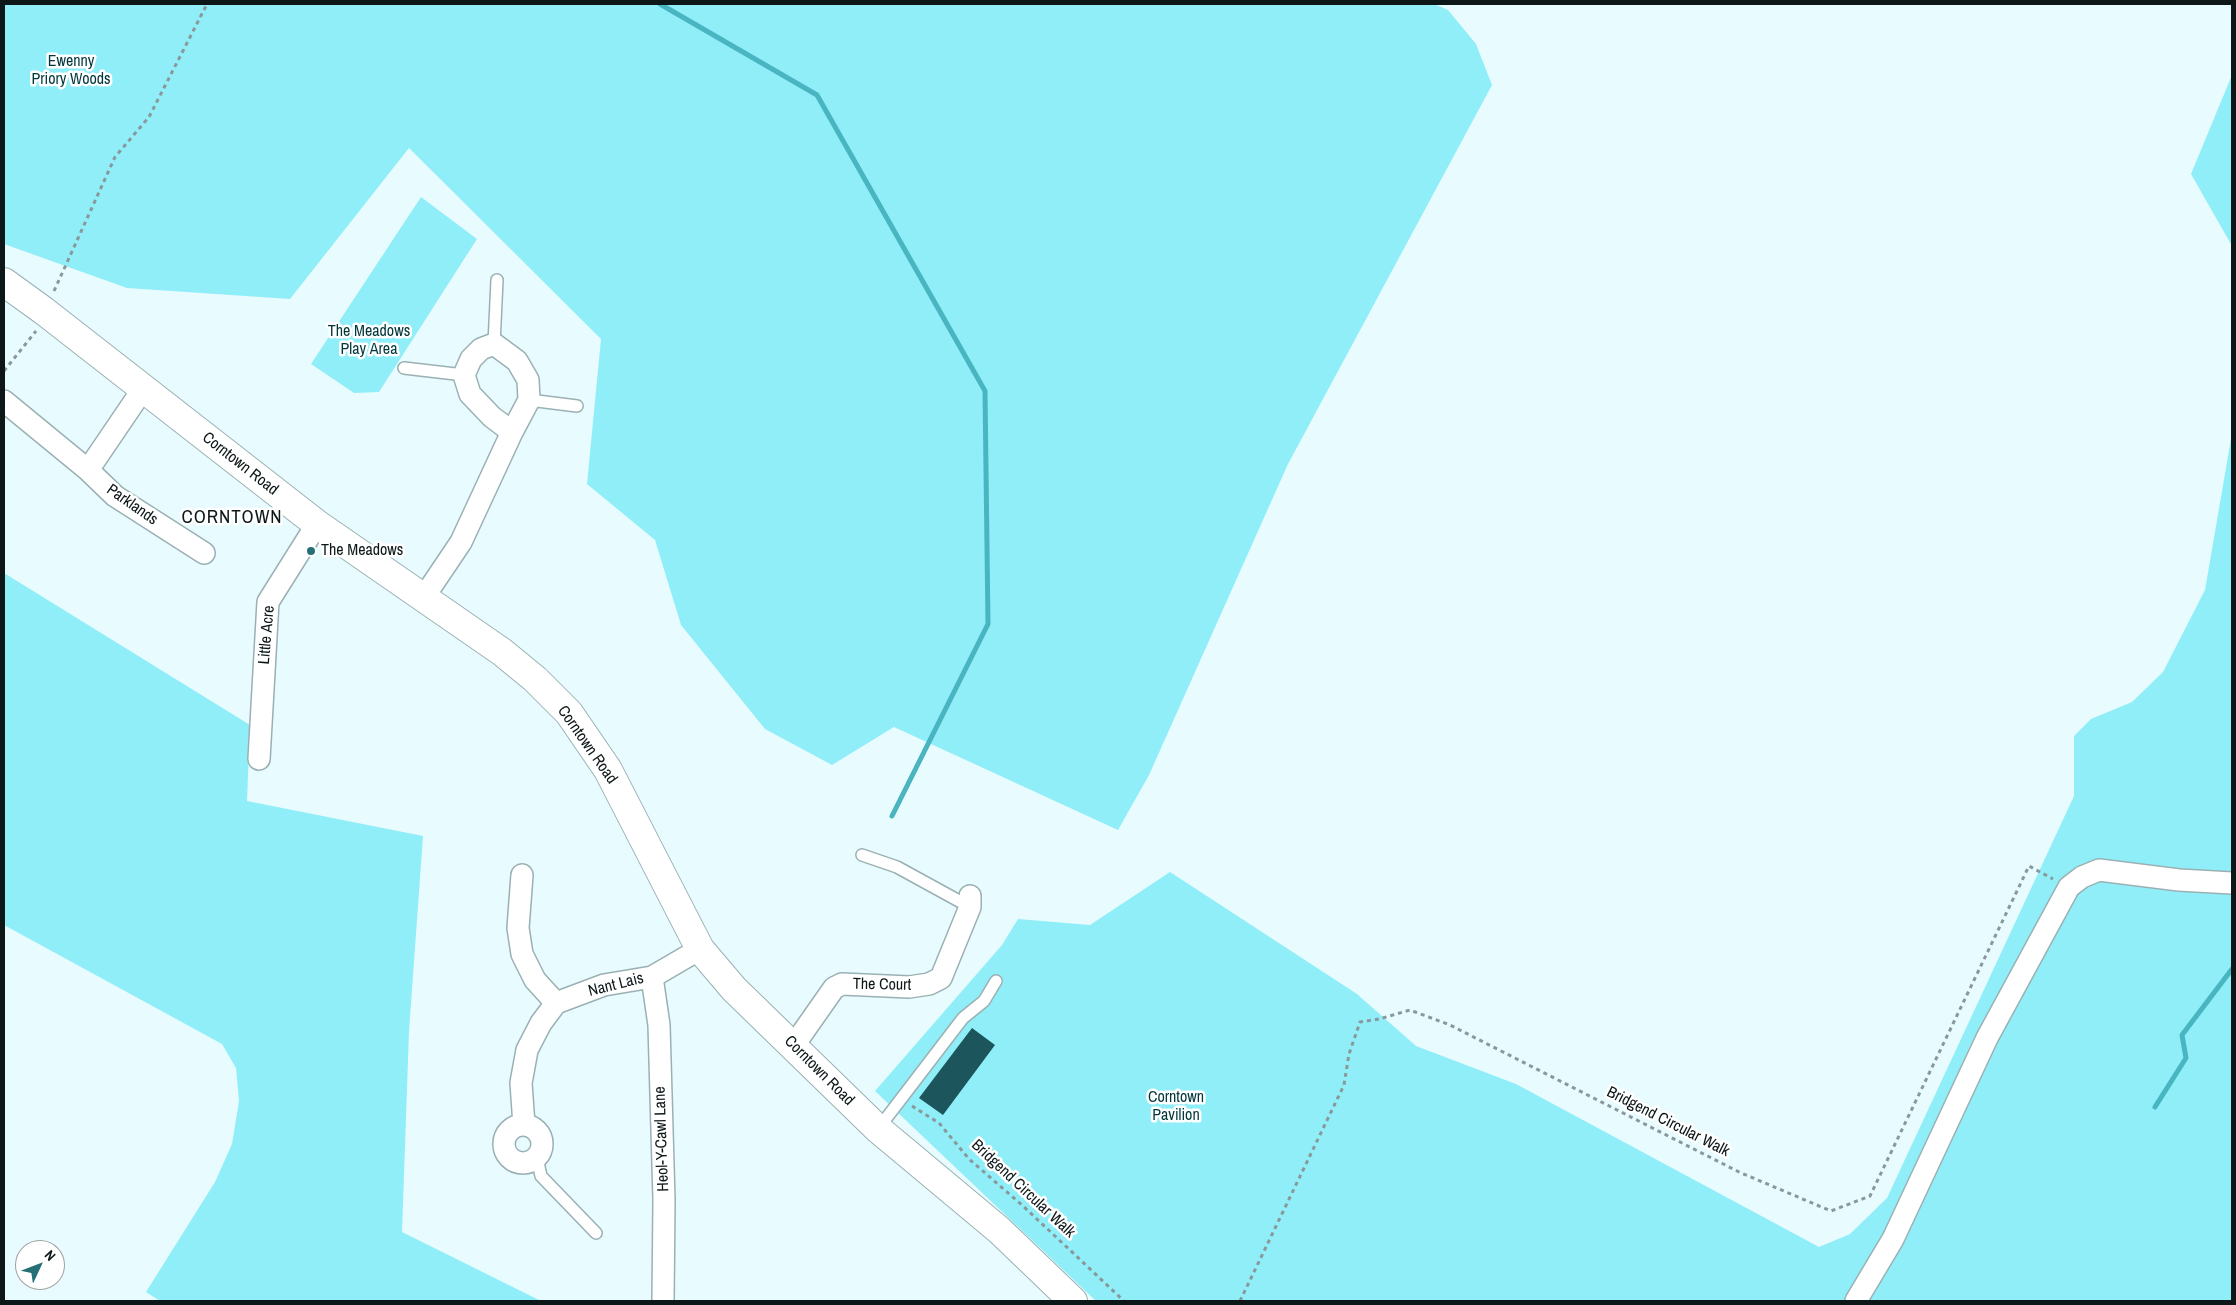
<!DOCTYPE html>
<style>
body{margin:0}
#map{position:relative;width:2236px;height:1305px;overflow:hidden;background:#e8fbfe;font-family:"Archivo Narrow",sans-serif}
canvas{display:block}
.frame{position:absolute;inset:0;border:5px solid #0e1718;pointer-events:none}
.north{position:absolute;left:15px;top:1240px;width:50px;height:50px;box-sizing:border-box;background:#fff;border:1px solid #9fa2a3;border-radius:50%;rotate:47deg;font-size:14px;font-weight:700;line-height:20px;text-align:center;color:#0e1718}
.north::after{content:'';display:block;margin:auto;width:18px;height:22px;background:#256f77;clip-path:polygon(50% 0,100% 100%,50% 72%,0 100%)}
</style>
<div id="map">
<canvas width="2236" height="1305"></canvas>
<div class="frame"></div>
<div class="north">N</div>
</div>
<script>
const c = document.querySelector('canvas').getContext('2d');
c.lineJoin = 'round';
function fill(path, color) { c.fillStyle = color; c.fill(path, 'evenodd'); }
const toPath = rows => new Path2D(rows.map(r => 'M' + r).join(''));
function trace(path, color, width, dash) { c.strokeStyle = color; c.lineWidth = width; c.lineCap = dash ? 'butt' : 'round'; c.setLineDash(dash || []); c.stroke(path); }
function label(font, color, halo, rows, align = 'center') {
  c.font = font + ' "Archivo Narrow",sans-serif'; c.lineWidth = 5; c.setLineDash([]); c.textBaseline = 'middle'; c.strokeStyle = halo; c.fillStyle = color; for (const [text, x, y, turn = 0] of rows) {
    c.save(); c.translate(x, y); c.rotate((+turn || 0) * Math.PI / 180); c.textAlign = isNaN(turn) ? turn : align; if (halo) c.strokeText(text, 0, 0); c.fillText(text, 0, 0); c.restore();
  }
}
const green = toPath([
 [4,4,1434,4,1448,10,1476,44,1492,85,1288,464,1149,775,1118,830,894,727,832,765,765,729,681,625,655,540,587,484,601,339,409,148,290,299,127,288,4,244],
 [2232,75,2232,246,2191,174],
 [421,197,477,239,379,392,354,393,311,364],
 [2232,433,2232,1301,1096,1301,875,1091,1002,945,1018,919,1090,925,1170,872,1357,994,1416,1046,1516,1084,1819,1247,1850,1234,1887,1198,2074,796,2074,736,2091,719,2132,702,2163,672,2205,590],
 [4,573,250,725,247,801,423,836,409,1031,402,1232,541,1301,160,1301,146,1292,215,1182,232,1144,239,1101,236,1068,222,1044,4,925]
]);
const stream = toPath([
 [660,4,817,95,985,391,988,624,892,816],
 [2155,1107,2186,1058,2182,1035,2232,969]
]);
const building = toPath([
 [972,1028,995,1045,943,1115,919,1098]
]);
const path = toPath([
 [54,291,115,157,149,117,207,4],
 [4,371,36,331],
 [912,1106,939,1123,969,1159,1022,1205,1124,1301],
 [1240,1301,1344,1085,1349,1054,1360,1022,1379,1019,1410,1010,1450,1025,1739,1172,1831,1211,1870,1196,2029,866,2053,879]
]);
const lane = toPath([
 [494,344,497,280],
 [404,368,464,375],
 [529,400,577,406],
 [862,855,897,867,970,907],
 [878,1129,963,1018,984,1001,996,981],
 [537,1158,541,1176,596,1233]
]);
const street = toPath([
 [4,401,88,470,115,496,204,553],
 [88,470,143,389],
 [424,597,461,542,512,432,492,417,470,394,464,375,471,359,481,349,494,344,517,361,528,380,529,400,512,432],
 [259,759,268,602,317,524],
 [522,875,518,928,522,954,535,980,556,1003],
 [652,977,659,1025,664,1200,663,1301],
 [794,1045,834,988,842,984,909,987,929,984,941,978,970,907,970,896],
 '504 1144a19 19 0 1 1 38 0a19 19 0 1 1-38 0Z',
 [524,1125,521,1083,527,1050,541,1023,556,1003,604,985,652,977,700,949],
 [1856,1301,1893,1239,1987,1038,2069,887,2082,877,2099,870,2179,880,2232,883]
]);
const secondary = toPath([
 [4,282,44,311,317,524,502,652,535,679,569,713,608,770,700,949,734,989,878,1129,999,1230,1073,1301]
]);
const markers = [
 [311,551,5,"#256f77"]
];
const parkNames = [
 ["Ewenny",71,62],
 ["Priory Woods",71,80],
 ["The Meadows",369,332],
 ["Play Area",369,350],
 ["Corntown",1176,1098],
 ["Pavilion",1176,1116]
];
const streetNames = [
 ["Corntown Road",240,464,38],
 ["Parklands",132,505,35],
 ["Little Acre",267,635,-85],
 ["Corntown Road",587,745,55],
 ["Nant Lais",616,985,-14],
 ["The Court",882,985,1],
 ["Corntown Road",819,1071,45],
 ["Bridgend Circular Walk",1668,1122,27],
 ["Heol-Y-Cawl Lane",662,1139,-92],
 ["Bridgend Circular Walk",1023,1189,43]
];
const poiNames = [
 ["The Meadows",321,551]
];
const quarterNames = [
 ["CORNTOWN",232,518]
];
fill(green, '#90eef9');
trace(stream, '#49b5c0', 5);
fill(building, '#1c555b');
trace(lane, '#9ab1b4', 14);
trace(street, '#9ab1b4', 24);
trace(secondary, '#9ab1b4', 30);
trace(path, '#89989a', 3, [4, 4]);
trace(lane, '#fff', 11);
trace(street, '#fff', 21);
trace(secondary, '#fff', 28);
for (const [x, y, r, color] of markers) { const dot = new Path2D(); dot.arc(x, y, r, 0, 2 * Math.PI); c.fillStyle = color; c.fill(dot); trace(dot, '#fff', 2); }
label('16px', '#02373c', '#fff', parkNames);
label('16px', '#0e1718', '#fff', streetNames);
label('16px', '#0e1718', '#fff', poiNames, 'left');
c.letterSpacing = '1px';
label('19px', '#0e1718', '#fff', quarterNames);
c.letterSpacing = '0px';
</script>
